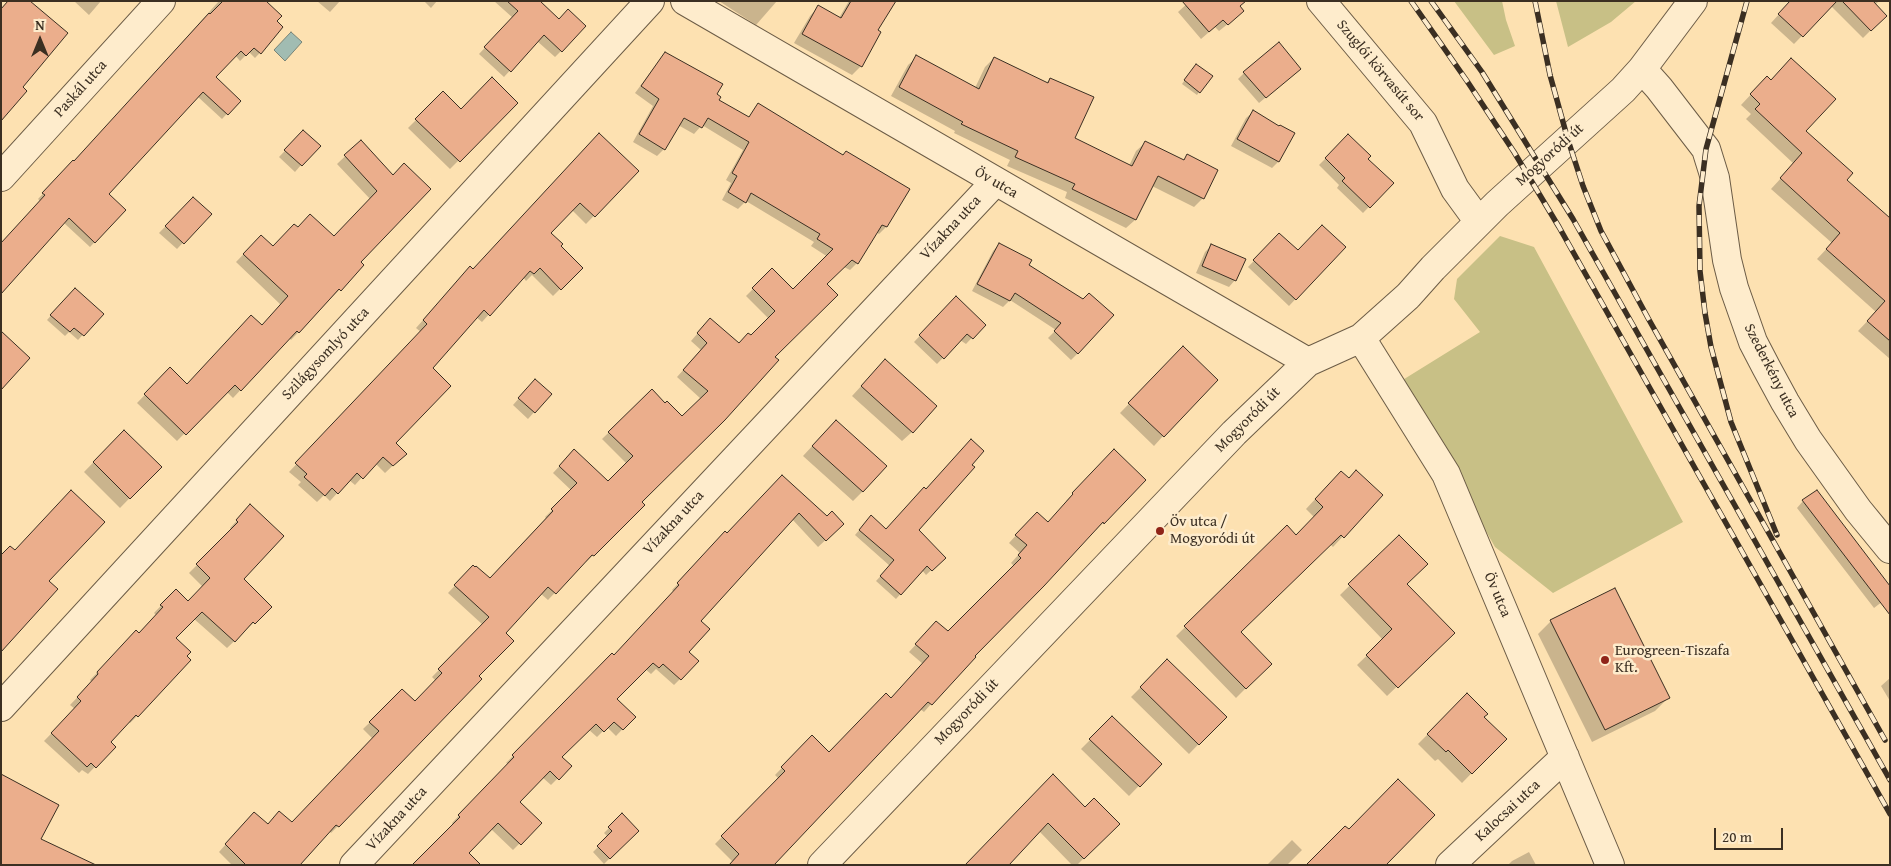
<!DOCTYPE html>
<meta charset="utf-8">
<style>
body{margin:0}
#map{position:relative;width:1891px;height:866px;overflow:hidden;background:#fde1b1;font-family:"Gentium Book Plus",serif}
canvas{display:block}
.frame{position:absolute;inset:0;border:2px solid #3b2f22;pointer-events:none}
.north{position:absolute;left:15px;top:15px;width:50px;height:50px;-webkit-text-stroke:4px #feeccc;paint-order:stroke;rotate:0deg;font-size:14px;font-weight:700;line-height:20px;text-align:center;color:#3b2f22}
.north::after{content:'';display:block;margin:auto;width:18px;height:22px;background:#3b2f22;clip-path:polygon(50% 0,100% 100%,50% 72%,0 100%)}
.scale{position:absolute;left:1714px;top:828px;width:69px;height:22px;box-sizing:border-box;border:2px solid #3b2f22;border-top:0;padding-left:6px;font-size:15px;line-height:18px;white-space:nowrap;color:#3b2f22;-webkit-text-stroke:4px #feeccc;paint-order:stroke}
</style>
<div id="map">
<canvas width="1891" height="866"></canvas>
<div class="frame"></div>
<div class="north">N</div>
<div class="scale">20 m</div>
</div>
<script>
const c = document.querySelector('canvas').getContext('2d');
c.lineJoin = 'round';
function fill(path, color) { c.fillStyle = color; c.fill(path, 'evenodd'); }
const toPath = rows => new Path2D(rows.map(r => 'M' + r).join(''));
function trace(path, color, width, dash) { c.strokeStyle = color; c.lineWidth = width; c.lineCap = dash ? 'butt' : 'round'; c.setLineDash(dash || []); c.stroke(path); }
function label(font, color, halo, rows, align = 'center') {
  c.font = font + ' "Gentium Book Plus",serif'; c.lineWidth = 5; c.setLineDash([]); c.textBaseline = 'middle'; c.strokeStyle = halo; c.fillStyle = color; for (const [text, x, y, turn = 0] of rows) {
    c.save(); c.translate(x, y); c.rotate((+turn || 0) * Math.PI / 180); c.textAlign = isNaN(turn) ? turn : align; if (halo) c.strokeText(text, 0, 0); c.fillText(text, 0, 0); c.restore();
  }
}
const green = toPath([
 [1454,1,1502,1,1506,20,1515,46,1494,55],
 [1556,1,1636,1,1611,22,1568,47],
 [1500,236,1534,247,1683,522,1553,593,1495,547,1401,381,1480,332,1454,299,1457,279]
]);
const water = toPath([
 [291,32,302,42,285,61,274,50,291,32]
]);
const shadow = toPath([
 [74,1,101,1,89,15],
 [219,1,264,1,275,21,273,39,255,58,249,52,240,61,235,55,214,77,239,101,222,119,197,96,107,194,125,210,90,247,38,199,107,126],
 [317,1,340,1,330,12],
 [424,1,437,1,431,8],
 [494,1,538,1,561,51,555,57,537,41,504,77,479,54,513,18],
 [719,1,777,1,756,25],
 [849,1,881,1,876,31,861,66,852,75,794,43,810,16,818,7,839,18],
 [1791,1,1879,1,1875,5,1885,16,1863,38,1831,6,1794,44,1771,23],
 [1189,2,1238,7,1234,19,1219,31,1215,27,1201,39,1178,12],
 [665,53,715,94,717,100,748,118,759,104,843,156,909,190,886,227,879,234,876,232,857,263,850,270,844,267,825,284,773,357,641,502,615,534,586,562,585,561,548,600,540,593,504,633,477,676,338,826,331,833,329,831,298,865,232,865,219,852,247,820,267,825,292,824,373,739,363,729,402,691,415,703,436,681,432,677,483,625,448,593,466,574,489,579,546,518,545,517,572,491,553,473,567,458,608,482,627,464,602,439,638,404,665,405,682,418,701,399,677,377,701,350,691,341,704,326,739,344,751,337,769,319,746,296,772,270,793,291,828,257,811,246,814,242,746,201,738,209,722,200,731,183,726,180,743,150,702,125,694,134,678,125,664,149,657,156,633,142,653,106,635,93],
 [917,57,975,88,985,67,994,58,1046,83,1050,79,1074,139,1129,166,1136,151,1145,143,1182,161,1187,156,1203,198,1194,207,1152,186,1135,220,1126,228,1065,198,1067,192,1007,166,1010,160,954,133,955,131,891,96,908,65],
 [1193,68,1199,92,1197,95,1182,84],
 [1300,69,1259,103,1238,79,1244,73],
 [1757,88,1845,180,1890,253,1890,359,1858,331,1876,312,1817,259,1832,243,1771,189,1794,164,1746,119,1751,114,1741,105],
 [443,93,460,111,516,103,450,169,408,128],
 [1253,112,1279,127,1293,133,1278,162,1272,168,1231,146,1246,118],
 [303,132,301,165,295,172,279,157],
 [1348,136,1366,159,1392,183,1363,213,1337,188,1339,185,1319,165],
 [360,142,392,177,359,262,363,265,291,340,289,338,233,398,226,391,177,441,137,403,170,369,187,385,262,326,281,305,236,262,261,236,273,248,298,229,334,238,371,200,337,164],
 [592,142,637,171,586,224,572,210,549,233,559,246,581,268,553,296,532,275,526,281,523,277,482,322,476,317,431,368,395,443,405,454,385,473,375,463,355,485,349,480,330,501,324,495,317,502,298,485,301,482,289,472,421,332,416,328,462,276,473,271],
 [193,198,210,214,177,249,159,233],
 [1279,235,1297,252,1344,247,1289,306,1248,267],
 [999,244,1028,265,1083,301,1078,353,1071,360,1048,338,1056,330,1010,300,1003,307,972,291,993,251],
 [1211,246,1235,280,1229,287,1196,273,1205,252],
 [70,294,102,314,78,340,69,332,65,336,47,320],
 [956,298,984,325,966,344,960,340,937,364,914,342],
 [1183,348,1163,436,1154,446,1120,413],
 [876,370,912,432,902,441,852,396],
 [529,387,550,394,528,419,513,405],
 [124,431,160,467,120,508,84,472],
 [826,431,863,491,853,501,803,456],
 [1114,451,1144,480,1096,530,1095,529,973,656,924,712,920,709,733,862,715,844,779,779,775,775,812,737,829,753,891,699,923,664,909,652,929,630,948,633,1014,566,1011,563,1020,553,1009,543,1029,521,1048,523,1067,502,1066,501],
 [1349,480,1381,495,1333,547,1330,544,1239,632,1270,664,1236,698,1176,636,1287,527,1296,537,1314,517,1306,509,1331,482],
 [775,483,827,518,843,524,818,547,792,519,700,621,687,652,680,679,674,685,656,669,651,674,645,669,616,699,634,717,616,736,607,727,597,737,588,729,561,757,570,766,551,785,542,777,519,802,540,823,513,850,491,829,468,853,452,823,508,764,506,763,612,655,614,657,674,592,672,590,719,540,727,535],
 [1803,501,1887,598,1874,608,1797,508],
 [243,514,242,579,270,607,227,648,193,618,175,638,189,660,137,716,130,723,128,722,109,742,114,747,88,774,82,770,79,773,44,741,75,709,70,705,92,682,90,680,129,640,139,635,157,616,154,613,176,590,188,602,203,587,189,573,232,530,230,528],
 [866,522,886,530,917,530,944,558,926,575,922,570,896,599,876,581,890,566,855,535],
 [1399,537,1406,584,1453,633,1387,696,1357,665,1383,640,1340,595],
 [1551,621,1668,698,1655,711,1592,742,1538,634],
 [1167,661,1225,717,1189,754,1131,697],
 [1890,678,1890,701,1881,686],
 [1467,695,1483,717,1505,739,1462,783,1438,759,1435,761,1418,744],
 [1112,718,1160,764,1129,796,1081,749],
 [1053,776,1085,809,1118,824,1077,865,1072,865,1039,831],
 [622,815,637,831,604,864,593,852,608,837,604,833],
 [1292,840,1302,850,1287,865,1267,865],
 [1529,852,1536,865,1508,865,1512,861]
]);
const building = toPath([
 [8,1,30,1,68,33,23,87,27,91,1,121,1,9,8,1],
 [223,1,266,1,282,16,277,21,283,27,261,54,254,48,246,56,241,51,216,77,241,101,228,115,203,92,109,194,126,210,95,243,69,218,1,294,1,243,45,195,42,193,73,160,74,161,209,13,210,14,223,1],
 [507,1,540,1,559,19,568,9,586,26,562,52,544,35,511,72,484,47,518,11,507,1],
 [851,1,896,1,878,30,881,32,862,67,802,34,818,5,841,18,851,1],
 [1182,1,1246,1,1240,6,1244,11,1228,25,1223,20,1209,32,1182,1],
 [1790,1,1837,1,1803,37,1778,14,1790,1],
 [1842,1,1873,1,1887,16,1871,31,1842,1],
 [1279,42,1301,69,1266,98,1243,72,1279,42],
 [665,52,723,84,717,94,721,97,719,100,749,117,758,103,843,155,846,151,910,189,887,227,882,225,858,264,852,260,827,284,838,295,775,357,779,360,725,420,642,502,645,505,594,556,592,555,556,594,548,587,506,633,514,641,479,676,482,679,339,827,336,825,300,865,246,865,225,844,254,812,268,824,279,811,292,822,379,731,369,722,402,689,415,701,442,673,438,669,489,617,454,585,473,565,475,567,476,566,490,578,553,511,551,509,577,483,559,466,574,449,608,481,633,456,608,432,652,389,665,403,667,401,682,416,708,391,683,370,707,343,697,333,710,318,739,343,748,333,751,335,775,311,752,288,772,268,793,289,833,249,817,239,820,234,751,193,746,203,728,192,737,176,732,173,749,142,708,118,702,128,684,118,665,150,639,134,659,99,641,86,665,52],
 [916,55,979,89,994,57,1048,83,1050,78,1094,97,1075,138,1132,166,1145,141,1184,160,1187,154,1218,170,1204,199,1158,176,1136,220,1072,189,1075,184,1015,157,1018,151,961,124,963,122,899,87,916,55],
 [1791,58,1836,99,1806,131,1853,173,1847,180,1890,218,1890,341,1867,321,1885,301,1826,249,1840,233,1780,178,1802,153,1755,109,1760,104,1750,94,1767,76,1771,80,1791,58],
 [1196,64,1213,76,1200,93,1184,80,1196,64],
 [492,77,518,103,460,162,415,119,443,91,461,109,492,77],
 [1253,110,1279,126,1280,125,1295,133,1279,162,1237,139,1253,110],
 [303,130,321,146,302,166,284,150,303,130],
 [599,133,639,171,595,217,580,203,551,233,563,244,561,246,583,268,561,290,540,268,534,274,530,271,490,316,484,310,433,368,451,386,396,443,407,454,393,466,383,457,363,479,357,473,338,494,332,488,325,496,304,477,307,474,295,463,427,324,423,320,470,266,473,269,599,133],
 [1348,134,1371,156,1368,159,1394,183,1370,208,1342,181,1345,178,1325,158,1348,134],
 [361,140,393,175,404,163,431,189,361,262,364,265,341,291,339,289,299,333,297,331,241,391,235,385,186,435,144,394,170,367,187,384,251,315,262,325,288,296,243,254,261,235,273,246,294,224,298,227,310,214,334,236,377,191,344,155,361,140],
 [193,197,212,214,184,244,165,226,193,197],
 [1322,225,1346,247,1296,300,1253,260,1279,233,1298,250,1322,225],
 [999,243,1032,260,1029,265,1083,299,1089,293,1114,315,1078,354,1054,331,1061,323,1015,293,1010,301,977,284,999,243],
 [1211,244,1246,259,1236,281,1202,266,1211,244],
 [75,288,104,314,84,336,74,328,70,332,50,315,75,288],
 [956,296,986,325,973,339,967,334,944,359,919,335,956,296],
 [1,331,30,358,1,390,1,331],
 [1183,346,1218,380,1164,437,1128,403,1183,346],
 [885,359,937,406,913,433,861,386,885,359],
 [535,379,552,394,535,413,518,398,535,379],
 [836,420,887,466,863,492,812,446,836,420],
 [124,430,162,467,130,499,93,462,124,430],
 [971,439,984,451,972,465,975,467,919,530,946,558,932,571,927,566,901,595,880,576,894,560,859,530,871,515,886,529,924,487,926,489,971,439],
 [1114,449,1146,480,1104,524,1103,522,1044,586,975,656,976,657,932,705,928,702,774,865,729,865,739,854,721,836,785,771,781,767,812,735,829,752,886,693,891,698,929,656,915,644,936,621,948,631,1021,558,1018,555,1027,545,1015,535,1037,512,1048,522,1073,494,1072,493,1114,449],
 [1356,470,1383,495,1344,538,1341,535,1241,632,1272,664,1246,689,1184,626,1287,525,1296,535,1323,507,1315,499,1341,471,1349,478,1356,470],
 [782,475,827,516,832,511,844,524,826,541,799,513,701,621,710,629,689,652,699,661,681,680,663,664,659,668,653,663,617,699,636,717,623,730,614,722,604,732,596,724,562,757,572,766,559,780,550,771,520,802,542,823,521,845,498,823,469,853,481,865,412,865,460,817,458,815,514,757,512,755,612,653,614,655,679,585,677,583,725,531,727,533,782,475],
 [71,490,105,522,49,581,58,589,1,652,1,555,10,546,15,550,71,490],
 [1817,490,1890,586,1890,615,1802,500,1817,490],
 [250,504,284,536,244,579,272,607,255,624,253,622,235,642,202,612,176,638,191,652,187,656,191,660,138,717,136,715,111,742,116,747,96,768,91,763,87,767,51,733,81,701,77,697,98,674,97,672,136,630,139,633,163,607,160,605,176,589,188,601,210,578,196,564,238,522,236,520,250,504],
 [1399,535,1428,564,1407,584,1455,633,1398,688,1366,655,1392,629,1348,584,1399,535],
 [1615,588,1670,698,1605,730,1550,620,1615,588],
 [1167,659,1227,717,1199,745,1140,687,1167,659],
 [1467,693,1488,714,1484,717,1507,739,1472,774,1448,750,1446,752,1427,734,1467,693],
 [1112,716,1162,764,1140,787,1089,739,1112,716],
 [1,774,59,805,41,839,96,865,1,865,1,774],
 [1053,774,1085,807,1094,798,1120,824,1084,859,1048,823,1009,865,965,865,1053,774],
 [1398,779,1435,815,1386,865,1306,865,1345,826,1349,829,1398,779],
 [622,813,639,831,610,859,597,846,612,831,608,827,622,813]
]);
const minor = toPath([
 [685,1,1308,362],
 [1321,1,1423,123,1455,189,1479,222],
 [1642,69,1659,88,1706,149,1715,178,1727,260,1734,288,1753,342,1766,367,1785,402,1808,440,1858,510,1890,549],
 [1,177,161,1],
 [1361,338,1446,474,1610,865],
 [1,707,650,1],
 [354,865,995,182],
 [822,865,1234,433,1308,362,1361,338,1408,296,1433,268,1497,204,1623,90,1642,69,1693,1],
 [1450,865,1565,757]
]);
const rail = toPath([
 [1411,1,1467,81,1514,152,1559,227,1890,814],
 [1431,1,1482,72,1573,219,1890,780],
 [1535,1,1550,75,1568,140,1583,186,1601,231,1648,318,1885,740],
 [1747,1,1706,149,1699,206,1700,271,1705,313,1711,347,1731,422,1777,535]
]);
const markers = [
 [1160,531,5,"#8f2418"],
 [1605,660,5,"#8f2418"]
];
const streetNames = [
 ["Szuglói körvasút sor",1380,71,50],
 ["Paskál utca",81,89,-48],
 ["Mogyoródi út",1550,155,-42],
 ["Öv utca",996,183,30],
 ["Vízakna utca",951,228,-47],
 ["Szilágysomlyó utca",326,354,-47],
 ["Szederkény utca",1771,371,63],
 ["Mogyoródi út",1248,420,-45],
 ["Vízakna utca",674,523,-47],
 ["Öv utca",1497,595,67],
 ["Mogyoródi út",967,712,-46],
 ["Kalocsai utca",1508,811,-43],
 ["Vízakna utca",397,819,-47]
];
const poiNames = [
 ["Öv utca /",1170,522],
 ["Mogyoródi út",1170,539],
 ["Eurogreen-Tiszafa",1615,651],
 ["Kft.",1615,668]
];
fill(green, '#c8c086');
fill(water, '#a1bcb2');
trace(water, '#788478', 1);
fill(shadow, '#0003');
fill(building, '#ebae8c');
trace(building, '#3b2f22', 1);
trace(minor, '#6c5c46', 30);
trace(minor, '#feeccc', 28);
trace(rail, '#3b2f22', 5.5);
trace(rail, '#feeccc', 4, [11]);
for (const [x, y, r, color] of markers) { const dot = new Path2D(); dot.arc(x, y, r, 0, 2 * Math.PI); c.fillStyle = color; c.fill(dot); trace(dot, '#feeccc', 2); }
label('15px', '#3b2f22', '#feeccc', streetNames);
label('15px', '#3b2f22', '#feeccc', poiNames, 'left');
</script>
